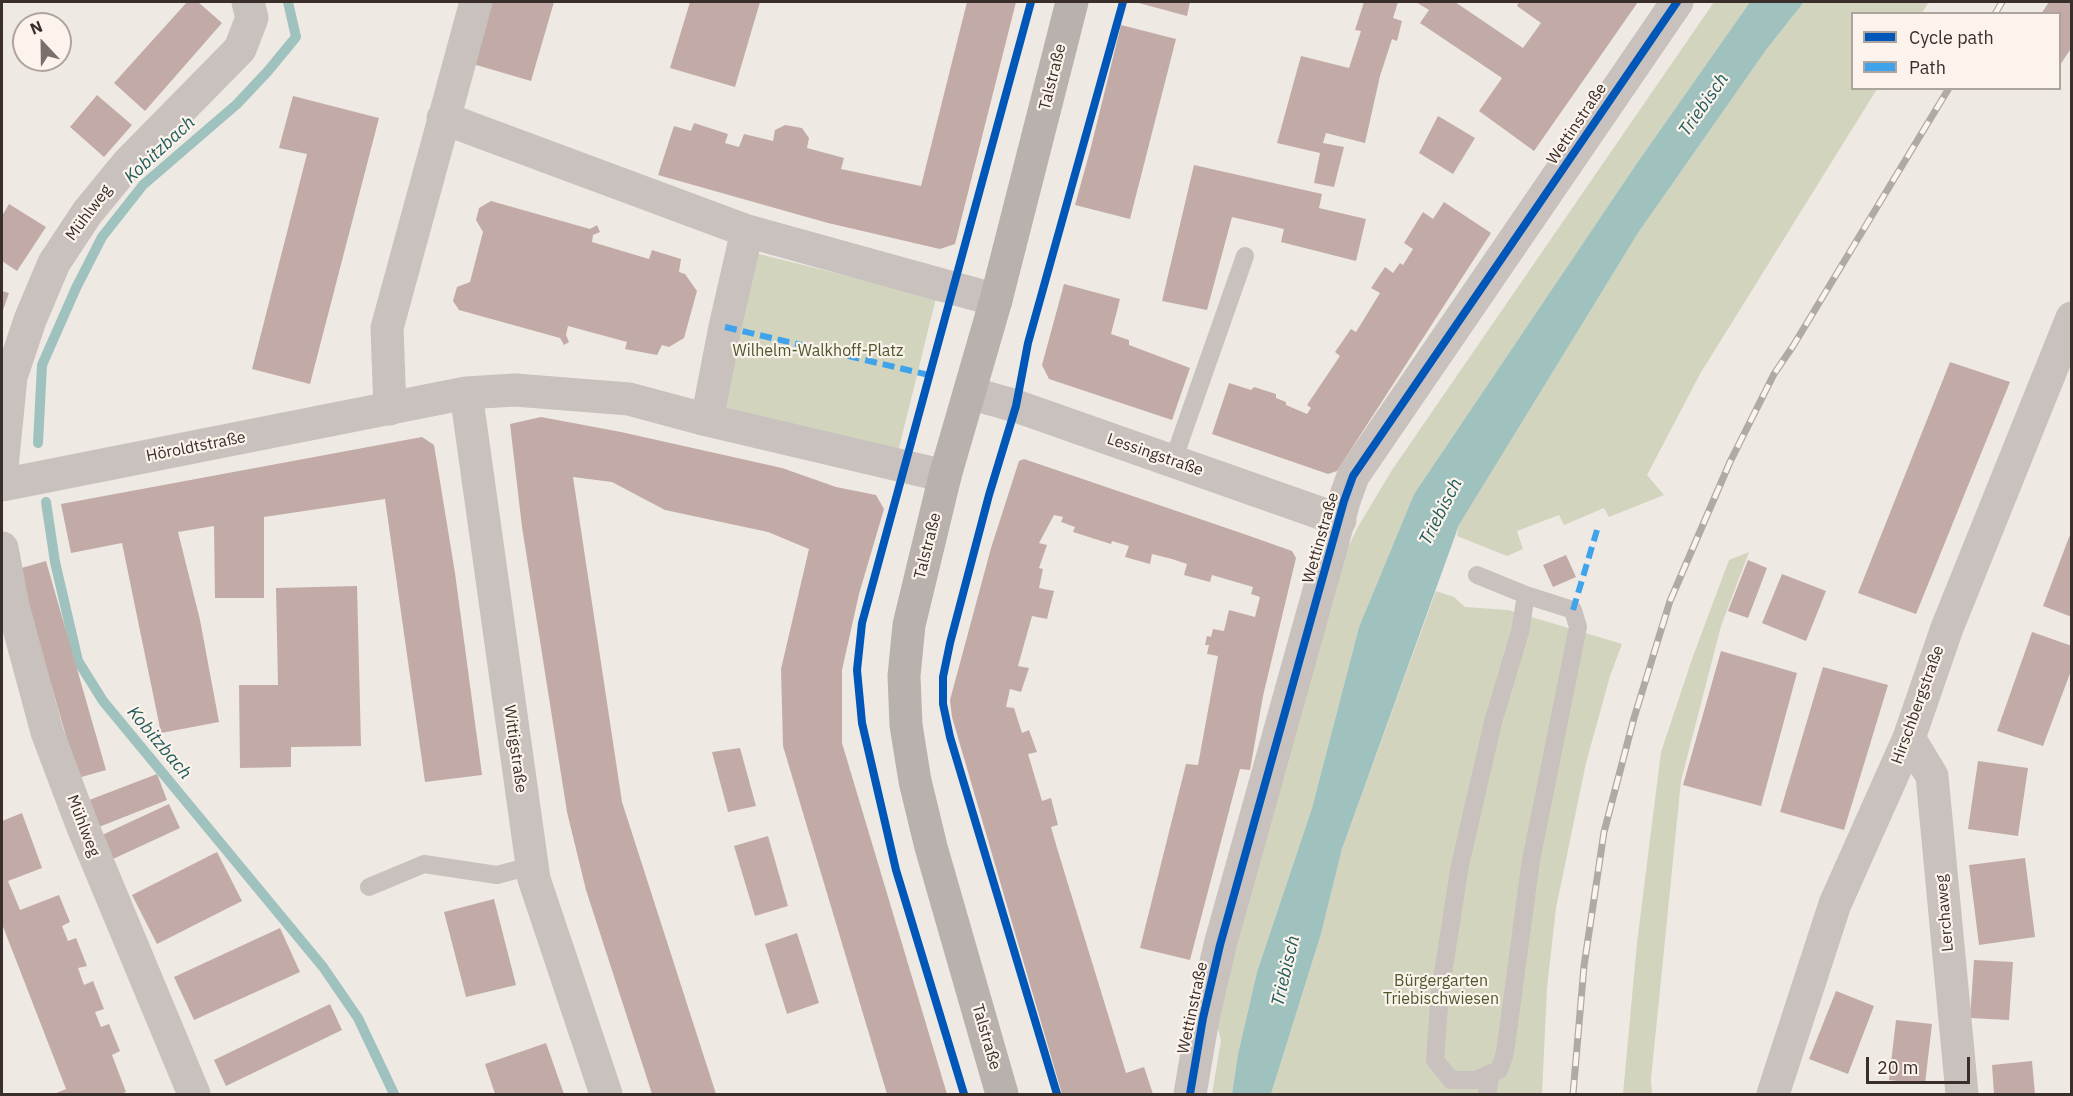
<!DOCTYPE html>
<meta charset="utf-8">
<style>
body{margin:0}
#map{position:relative;width:2073px;height:1096px;overflow:hidden;background:#efe9e4;font-family:"IBM Plex Sans",sans-serif}
canvas{display:block}
.frame{position:absolute;inset:0;border:3px solid #3a2e2a;pointer-events:none}
.legend{position:absolute;left:1851px;top:12px;width:210px;height:78px;box-sizing:border-box;background:#fbf3ec;border:2px solid #aea49e;margin:0;padding:8px 10px;list-style:none;font-size:18px;color:#3a2e2a}
.legend li{display:flex;align-items:center;gap:12px;height:30px}
.legend b{width:30px;border:2px solid #aea49e}
.north{position:absolute;left:12px;top:12px;width:60px;height:60px;box-sizing:border-box;background:#fbf3ec;border:2px solid #aea49e;border-radius:50%;rotate:338deg;font-size:16px;font-weight:700;line-height:24px;text-align:center;color:#3a2e2a}
.north::after{content:'';display:block;margin:auto;width:21px;height:27px;background:#796f6b;clip-path:polygon(50% 0,100% 100%,50% 72%,0 100%)}
.scale{position:absolute;left:1866px;top:1057px;width:104px;height:27px;box-sizing:border-box;border:3px solid #3a2e2a;border-top:0;padding-left:8px;font-size:18px;line-height:21px;white-space:nowrap;color:#3a2e2a;-webkit-text-stroke:4px #fbf3ec;paint-order:stroke}
</style>
<div id="map">
<canvas width="2073" height="1096"></canvas>
<div class="frame"></div>
<ul class="legend">
<li><b style="height:8px;background:#0057b8"></b>Cycle path</li>
<li><b style="height:8px;background:#3fa3eb"></b>Path</li>
</ul>
<div class="north">N</div>
<div class="scale">20 m</div>
</div>
<script>
const c = document.querySelector('canvas').getContext('2d');
c.lineJoin = 'round';
function fill(path, color) { c.fillStyle = color; c.fill(path, 'evenodd'); }
const toPath = rows => new Path2D(rows.map(r => 'M' + r).join(''));
function trace(path, color, width, dash) { c.strokeStyle = color; c.lineWidth = width; c.lineCap = dash ? 'butt' : 'round'; c.setLineDash(dash || []); c.stroke(path); }
function label(font, color, halo, rows, align = 'center') {
  c.font = font + ' "IBM Plex Sans",sans-serif'; c.lineWidth = 4.5; c.setLineDash([]); c.textBaseline = 'middle'; c.strokeStyle = halo; c.fillStyle = color; for (const [text, x, y, turn = 0] of rows) {
    c.save(); c.translate(x, y); c.rotate((+turn || 0) * Math.PI / 180); c.textAlign = isNaN(turn) ? turn : align; if (halo) c.strokeText(text, 0, 0); c.fillText(text, 0, 0); c.restore();
  }
}
const green = toPath([
 [1714,2,1750,2,1637,163,1414,494,1359,627,1312,808,1257,972,1238,1054,1232,1094,1212,1094,1221,1040,1217,1026,1233,948,1341,561,1359,525,1392,470],
 [1804,2,1929,2,1922,13,1852,14,1852,88,1877,89,1700,374,1647,475,1664,495,1609,517,1604,508,1564,525,1559,515,1517,531,1523,549,1507,556,1457,536,1459,525,1638,233,1766,50],
 [755,253,936,298,898,452,717,408],
 [1749,552,1721,626,1681,781,1651,1079,1652,1094,1623,1094,1637,943,1661,752,1692,659,1729,560],
 [1436,591,1454,597,1465,607,1508,610,1622,644,1610,676,1586,763,1556,908,1547,988,1542,1094,1271,1094,1321,934,1342,849]
]);
const water = toPath([
 [1750,2,1804,2,1766,50,1638,233,1459,525,1342,849,1321,934,1271,1094,1232,1094,1238,1054,1257,972,1312,808,1359,627,1414,494,1637,163]
]);
const stream = toPath([
 [38,443,42,365,76,288,102,237,143,185,237,104,268,71,296,37,288,2],
 [46,502,55,562,78,661,103,701,323,967,358,1018,394,1094]
]);
const building = toPath([
 [187,2,198,2,222,23,145,111,114,83],
 [484,2,554,2,531,81,466,62],
 [690,2,760,2,735,87,670,68],
 [967,2,1016,2,955,244,940,249,828,223,658,175,674,126,691,131,694,123,728,134,725,143,739,147,744,134,773,141,775,130,785,125,802,128,809,138,807,148,844,158,841,169,921,186],
 [1135,2,1190,2,1187,16],
 [1364,2,1398,2,1393,18,1402,21,1397,41,1392,39,1380,76,1365,143,1326,133,1323,143,1344,147,1334,187,1314,183,1320,153,1277,143,1301,56,1349,68,1361,31,1355,30],
 [1416,2,1455,2,1523,48,1541,23,1517,6,1519,2,1638,2,1534,151,1479,111,1502,78,1420,23,1429,10],
 [2049,2,2072,2,2072,47,2060,65,2060,14,2041,14],
 [1121,25,1176,39,1130,219,1075,205,1091,147],
 [97,95,132,125,104,157,70,127],
 [293,96,379,118,310,384,252,369,307,154,279,148],
 [1438,116,1475,138,1453,174,1419,153],
 [1194,165,1322,194,1319,208,1366,219,1356,261,1281,242,1284,229,1232,217,1207,310,1162,301],
 [491,201,590,229,597,225,600,232,593,235,592,242,649,259,652,250,681,259,679,272,685,274,697,291,684,338,669,347,662,345,657,355,625,349,627,342,568,326,566,335,569,342,564,345,560,338,459,310,453,301,457,287,470,282,483,232,476,220,479,208],
 [1444,202,1491,233,1337,471,1328,474,1212,434,1229,383,1251,390,1254,387,1276,394,1276,398,1286,402,1286,405,1307,414,1311,408,1307,405,1340,356,1335,352,1351,329,1356,332,1380,293,1371,288,1385,267,1393,273,1400,263,1403,265,1413,249,1404,243,1423,212,1433,219],
 [9,204,46,227,17,271,2,261,2,216],
 [1064,284,1120,299,1111,334,1129,340,1129,345,1190,368,1172,420,1049,379,1042,365],
 [2,291,9,293,2,313],
 [1950,362,2010,382,1916,614,1858,593],
 [541,417,621,432,782,468,836,487,876,495,884,509,859,594,842,670,842,743,947,1094,887,1094,783,746,781,669,809,549,768,532,665,510,612,482,573,477,622,802,716,1094,652,1094,586,890,567,812,522,527,510,424],
 [422,437,434,445,455,573,482,775,425,782,385,499,264,517,264,598,215,598,214,526,178,532,200,620,219,722,161,733,122,543,71,553,61,504],
 [1024,459,1244,534,1292,551,1296,558,1263,696,1250,770,1240,769,1190,960,1140,948,1186,764,1198,765,1218,656,1207,654,1209,645,1205,645,1207,636,1211,637,1213,629,1224,631,1229,610,1255,617,1260,597,1251,594,1253,587,1212,575,1210,582,1184,575,1187,564,1172,559,1152,554,1150,564,1125,557,1129,546,1112,541,1111,544,1073,532,1075,527,1061,522,1063,517,1054,515,1039,543,1047,545,1039,568,1043,569,1039,588,1054,591,1047,619,1032,616,1018,666,1029,668,1021,692,1010,689,1006,707,1014,708,1022,733,1029,730,1037,752,1028,754,1042,801,1051,798,1058,825,1051,827,1057,848,1126,1073,1144,1067,1153,1094,1062,1094,952,717,950,700,991,548,1019,461],
 [2071,532,2072,532,2072,617,2043,606],
 [1566,555,1576,577,1553,587,1543,565],
 [1748,560,1767,568,1748,618,1728,611],
 [46,561,106,770,78,778,18,569],
 [1782,574,1826,591,1806,641,1762,623],
 [357,586,361,746,291,747,291,767,240,768,239,685,278,685,276,588],
 [2032,632,2072,646,2072,668,2043,746,1997,731],
 [1721,651,1797,673,1761,806,1683,785],
 [1823,667,1888,685,1844,830,1780,812],
 [740,748,756,806,728,812,712,752],
 [1978,761,2028,768,2018,836,1968,829],
 [157,774,167,800,94,829,84,802],
 [169,804,180,828,113,859,102,835],
 [22,813,42,868,8,881,20,910,59,895,70,922,62,926,68,941,76,938,87,966,78,968,84,985,93,981,104,1009,95,1012,101,1027,109,1024,120,1051,112,1055,126,1092,120,1094,54,1094,66,1089,2,924,2,821],
 [768,836,788,906,755,916,734,846],
 [217,852,242,901,157,944,132,895],
 [2025,858,2035,937,1979,945,1969,865],
 [494,899,516,985,466,997,444,912],
 [280,928,300,972,194,1020,174,977],
 [797,933,819,1003,787,1014,765,944],
 [1974,960,2013,962,2009,1020,1970,1018],
 [1836,991,1874,1006,1848,1074,1809,1059],
 [330,1004,342,1030,226,1086,214,1060],
 [1896,1020,1932,1024,1925,1084,1889,1080],
 [546,1043,564,1094,495,1094,485,1064],
 [2032,1061,2035,1094,1994,1094,1992,1065]
]);
const service = toPath([
 [1173,461,1245,256],
 [1477,575,1526,595,1520,632,1493,722,1460,865,1440,992,1435,1060,1451,1080,1475,1080,1499,1070,1505,1053,1531,860,1578,627,1573,610,1526,595],
 [369,887,424,864,497,875,531,866],
 [1487,1094,1491,1073]
]);
const minor = toPath([
 [443,118,747,231,996,300],
 [466,393,534,879,606,1094],
 [970,393,1016,406,1340,520],
 [390,409,387,328,476,2],
 [707,420,725,327,747,231],
 [2,467,11,377,30,320,54,263,87,213,128,163,240,49,252,18,248,2],
 [2,485,466,393,515,390,629,399,707,420,945,476],
 [2,548,13,606,47,732,82,825,194,1094],
 [1909,738,1932,776,1962,1094],
 [1190,1094,1203,1018,1220,945,1344,501,1353,476,1677,2],
 [1773,1094,1835,904,1909,738,1947,628,2072,318]
]);
const secondary = toPath([
 [1002,1094,931,847,915,781,906,725,904,676,909,625,945,476,996,300,1072,2]
]);
const rail = toPath([
 [1995,14,2002,2],
 [1573,1094,1584,966,1604,832,1634,718,1670,601,1730,462,1774,374,1793,346,1949,88]
]);
const quiet = toPath([
 [725,327,929,375],
 [1573,610,1597,530]
]);
const cycleway = toPath([
 [964,1094,896,870,862,723,857,670,862,623,1031,2],
 [1057,1094,950,737,943,704,943,677,950,643,989,495,1016,406,1028,343,1123,2],
 [1190,1094,1203,1018,1220,945,1344,501,1353,476,1677,2]
]);
const streetNames = [
 ["Talstraße",1053,77,-76],
 ["Wettinstraße",1577,124,-56],
 ["Mühlweg",89,213,-53],
 ["Höroldtstraße",196,447,-11],
 ["Lessingstraße",1155,455,19],
 ["Wettinstraße",1321,538,-74],
 ["Talstraße",928,546,-76],
 ["Hirschbergstraße",1918,705,-70],
 ["Wittigstraße",515,749,82],
 ["Mühlweg",83,826,69],
 ["Lerchaweg",1945,913,-95],
 ["Wettinstraße",1193,1008,-78],
 ["Talstraße",986,1037,74]
];
const parkNames = [
 ["Wilhelm-Walkhoff-Platz",818,351],
 ["Bürgergarten",1441,981],
 ["Triebischwiesen",1441,999]
];
const waterNames = [
 ["Triebisch",1704,105,-55],
 ["Kobitzbach",160,150,-43],
 ["Triebisch",1441,512,-63],
 ["Kobitzbach",159,743,50],
 ["Triebisch",1286,971,-77]
];
fill(green, '#d2d4be');
fill(water, '#a0c2be');
trace(stream, '#a0c2be', 10);
fill(building, '#c2aba6');
trace(service, '#c8c1bd', 18);
trace(minor, '#c8c1bd', 33);
trace(secondary, '#b9b1ad', 33);
trace(rail, '#b0aaa7', 7);
trace(rail, '#fbf3ec', 4.5, [14]);
trace(quiet, '#3fa3eb', 6, [12, 6]);
trace(cycleway, '#0057b8', 8);
label('16px', '#3a2e2a', '#fbf3ec', streetNames);
label('16px', '#4d582d', '#fbf3ec', parkNames);
label('italic 18px', '#1f5c5b', '#fbf3ec', waterNames);
</script>
